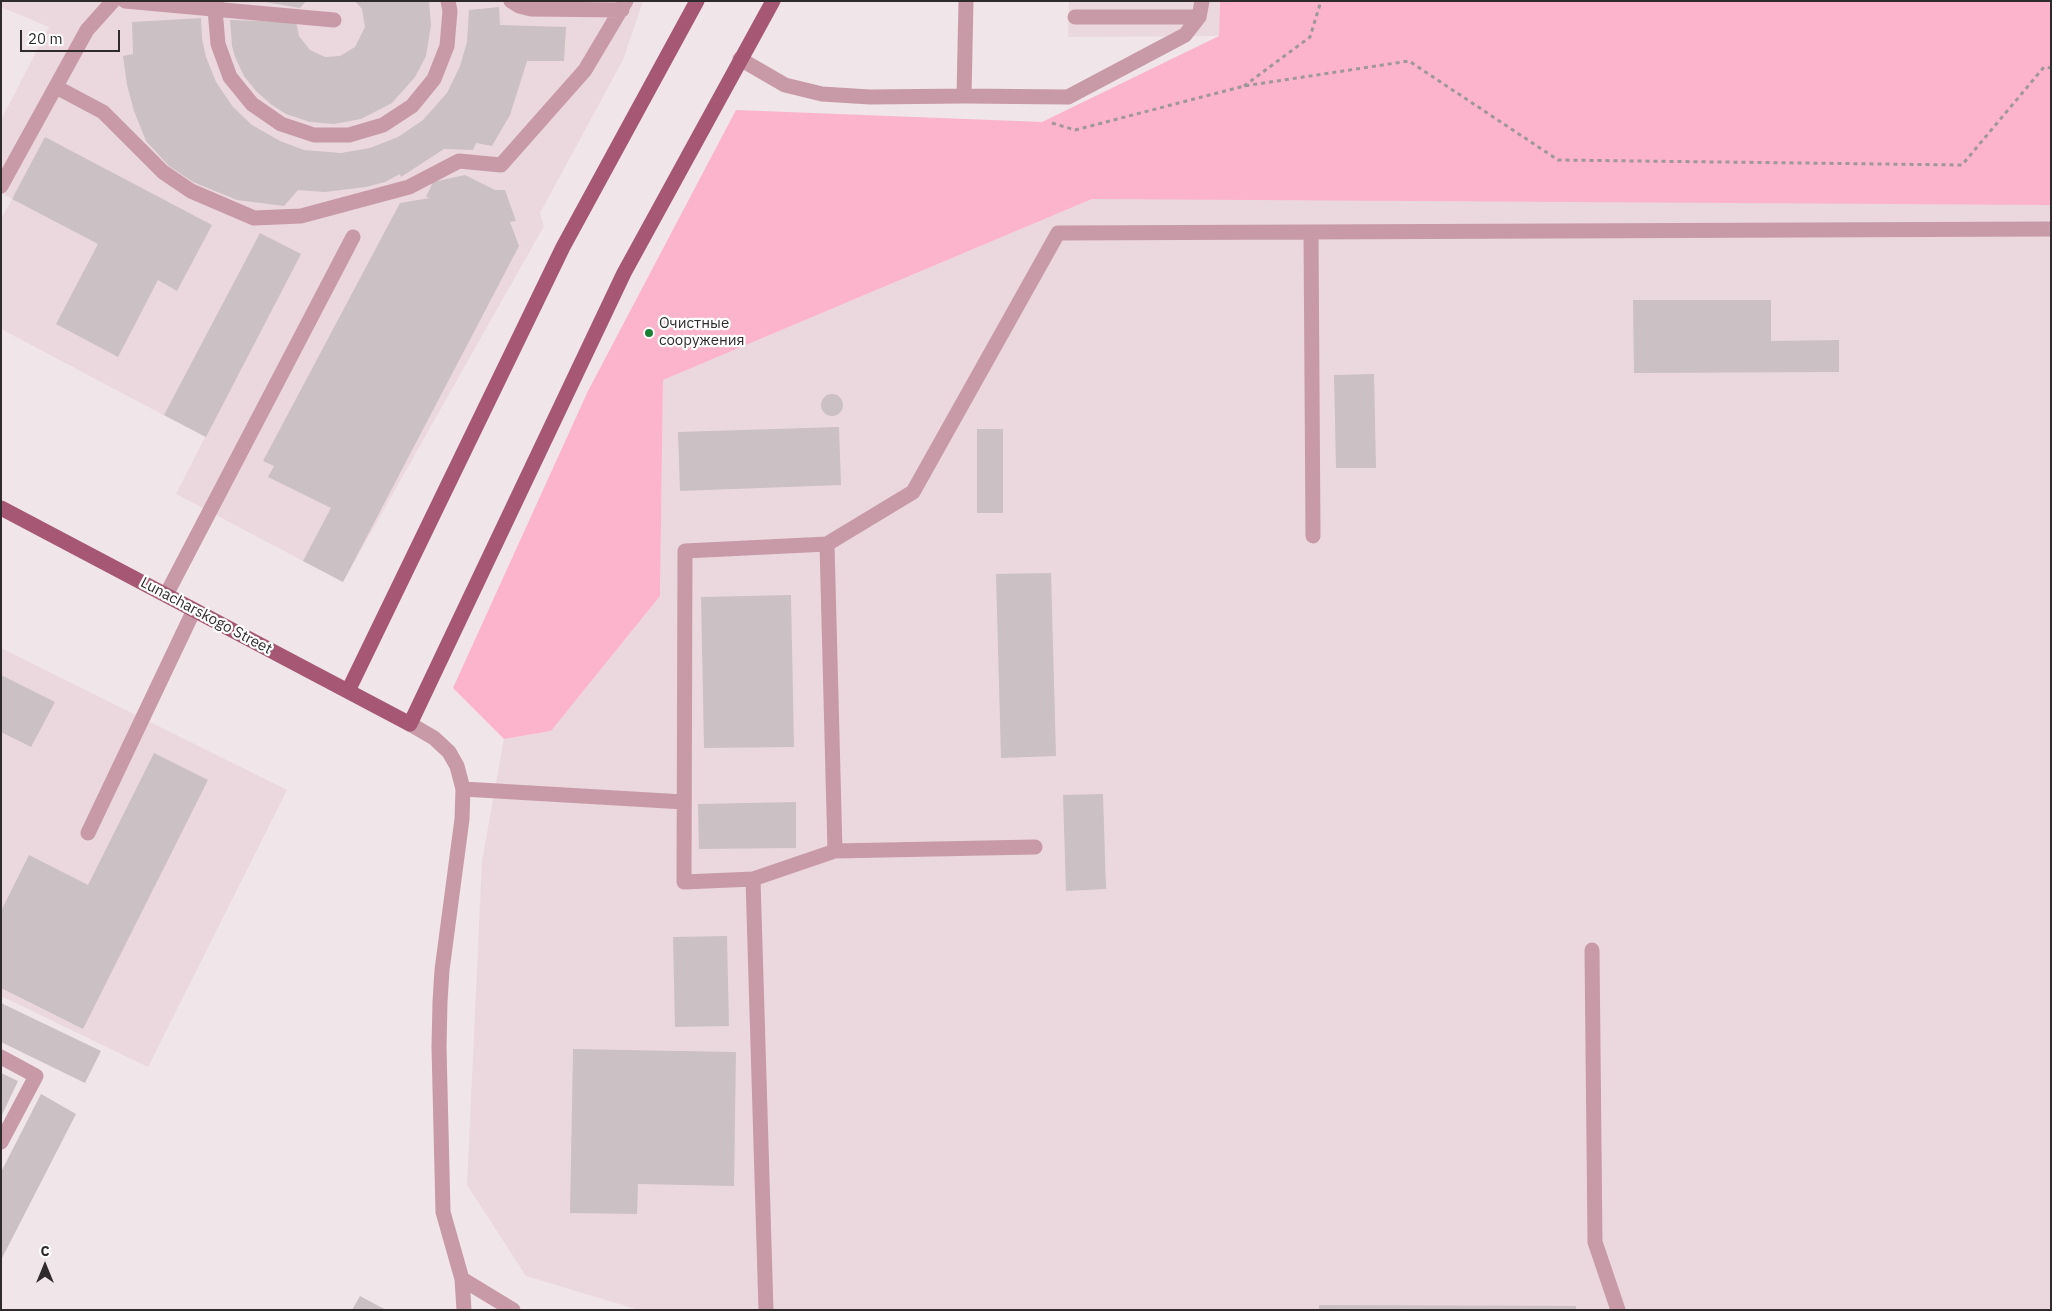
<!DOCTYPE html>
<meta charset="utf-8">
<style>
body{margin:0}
#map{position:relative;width:2052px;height:1311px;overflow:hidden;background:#f0e5e8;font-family:"IBM Plex Sans",sans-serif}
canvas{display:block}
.frame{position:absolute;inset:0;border:2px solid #2f2b2c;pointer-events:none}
.north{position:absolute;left:20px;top:1241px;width:50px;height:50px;-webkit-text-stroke:4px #fff;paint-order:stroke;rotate:0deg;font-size:14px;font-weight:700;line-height:20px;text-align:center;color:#2f2b2c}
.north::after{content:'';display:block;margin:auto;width:18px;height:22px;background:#2f2b2c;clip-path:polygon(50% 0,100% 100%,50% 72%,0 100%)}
.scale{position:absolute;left:20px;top:30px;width:100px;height:22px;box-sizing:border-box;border:2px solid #2f2b2c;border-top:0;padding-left:6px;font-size:15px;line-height:18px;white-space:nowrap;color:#2f2b2c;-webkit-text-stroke:4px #fff;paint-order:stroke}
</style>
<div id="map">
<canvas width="2052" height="1311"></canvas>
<div class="frame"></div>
<div class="north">С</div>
<div class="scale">20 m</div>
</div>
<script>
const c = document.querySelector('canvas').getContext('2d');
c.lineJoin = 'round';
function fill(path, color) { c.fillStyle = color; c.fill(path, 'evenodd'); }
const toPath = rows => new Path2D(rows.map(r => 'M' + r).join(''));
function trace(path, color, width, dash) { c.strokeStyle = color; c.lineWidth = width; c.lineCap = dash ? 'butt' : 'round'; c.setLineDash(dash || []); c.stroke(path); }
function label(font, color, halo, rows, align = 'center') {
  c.font = font + ' "IBM Plex Sans",sans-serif'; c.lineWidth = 4.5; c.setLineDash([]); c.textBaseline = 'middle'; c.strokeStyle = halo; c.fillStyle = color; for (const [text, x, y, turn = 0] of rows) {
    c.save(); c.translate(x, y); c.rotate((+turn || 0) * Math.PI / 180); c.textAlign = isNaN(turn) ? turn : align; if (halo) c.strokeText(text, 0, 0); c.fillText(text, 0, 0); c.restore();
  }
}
const built = toPath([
 [1,1,643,1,623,60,540,213,544,226,343,582,176,494,205,437,1,329,1,219,12,199,1,193,1,120,49,27,1,7],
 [1069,1,1220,1,1219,36,1068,37],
 [2051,197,2051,1310,639,1310,526,1276,467,1185,482,861,504,739,551,731,660,596,663,380,1092,199],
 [1,648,287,790,148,1067,1,996]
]);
const green = toPath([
 [1220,1,2051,1,2051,205,1092,199,663,380,660,596,551,731,504,739,453,688,588,391,736,110,1042,122,1219,36]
]);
const building = toPath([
 [259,1,306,1,300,8],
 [355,1,429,1,431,25,426,56,415,77,392,103,361,119,334,124,310,122,286,114,272,105,256,91,244,76,235,57,232,46,230,20,296,22,299,36,310,50,325,57,340,56,355,47,365,27,362,9],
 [499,7,500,25,566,27,564,61,527,61,510,115,492,146,476,143,473,150,444,149,401,177,400,174,385,182,366,187,325,192,298,190,284,206,237,200,193,182,169,166,146,141,134,111,127,85,123,56,133,54,132,22,201,18,202,39,206,57,216,82,233,107,252,125,280,141,304,150,341,153,370,148,398,137,423,120,447,93,460,66,467,42,469,10],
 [45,137,212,225,177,291,158,280,118,357,56,324,98,244,12,199],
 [465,175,495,190,505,190,516,221,510,222,519,246,343,582,303,561,331,508,268,477,274,466,263,461,400,203,430,198,426,197,433,182],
 [260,233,301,254,206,437,164,415],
 [1633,300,1771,300,1771,341,1839,340,1839,372,1634,373],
 [1374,374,1376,468,1336,468,1334,375],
 '821 405a11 11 0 1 1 22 0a11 11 0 1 1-22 0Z',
 [839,427,841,485,680,491,678,432],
 [977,429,1003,429,1003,513,977,513],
 [1051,573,1056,756,1001,758,996,574],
 [791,595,794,747,704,748,701,597],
 [1,675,55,702,31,747,1,732],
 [154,753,208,780,83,1029,1,988,1,911,29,855,88,885],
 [1103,794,1106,889,1066,891,1063,795],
 [796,802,796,848,699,849,698,804],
 [727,936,729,1026,675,1027,673,937],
 [1,1003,101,1051,85,1083,1,1042],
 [573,1049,736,1052,734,1186,638,1184,637,1214,570,1213],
 [1,1073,18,1081,1,1117],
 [41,1094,76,1114,1,1260,1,1172],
 [360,1296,386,1310,352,1310],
 [1319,1305,1576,1306,1576,1310,1319,1310]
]);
const path = toPath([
 [1244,86,1310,37,1321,1],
 [1052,123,1075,130,1244,86,1409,61,1558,160,1962,165,2044,67,2051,68]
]);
const minor = toPath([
 [125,1,334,20],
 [217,1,215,9,218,44,230,77,252,104,281,124,314,135,349,135,383,125,412,106,434,79,447,46,450,11,448,1],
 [511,1,519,6,531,9,622,10],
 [1075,17,1199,17],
 [740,59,785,85,822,94,870,97,964,96,1068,97,1185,35,1199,17,1202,1],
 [56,87,103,112,163,172,191,191,254,218,301,216,409,187,459,161,501,165,585,70,626,1],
 [964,96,966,1],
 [1,186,87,30,113,1],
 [1311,232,1313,536],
 [827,544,835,851],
 [166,595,353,237],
 [410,724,434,738,449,752,457,766,463,789,462,819,442,970,440,1002,439,1047,443,1212,462,1279,513,1310],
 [463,789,684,802],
 [88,833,194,610],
 [1035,847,835,851,753,879,684,882,685,551,827,544,913,492,1058,233,2051,229],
 [753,879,766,1310],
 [1592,950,1595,1242,1618,1310],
 [1,1057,36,1076,1,1142],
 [462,1279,464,1310]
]);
const major = toPath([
 [1,508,410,724,624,273,773,1],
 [348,691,563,247,697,1]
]);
const markers = [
 [649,333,5,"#178136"]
];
const poiNames = [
 ["Очистные",659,324],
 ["сооружения",659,341]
];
const streetNames = [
 ["Lunacharskogo Street",206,616,28]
];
fill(built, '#ebd8de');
fill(green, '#fbb4cb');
fill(building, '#cbc0c3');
trace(path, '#9f9799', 3, [4, 4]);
trace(minor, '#c89aa8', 15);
trace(major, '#a55773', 15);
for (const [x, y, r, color] of markers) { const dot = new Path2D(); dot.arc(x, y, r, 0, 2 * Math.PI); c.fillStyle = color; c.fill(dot); trace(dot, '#fff', 2); }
label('15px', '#2f2b2c', '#fff', poiNames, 'left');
label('15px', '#2f2b2c', '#fff', streetNames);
</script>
